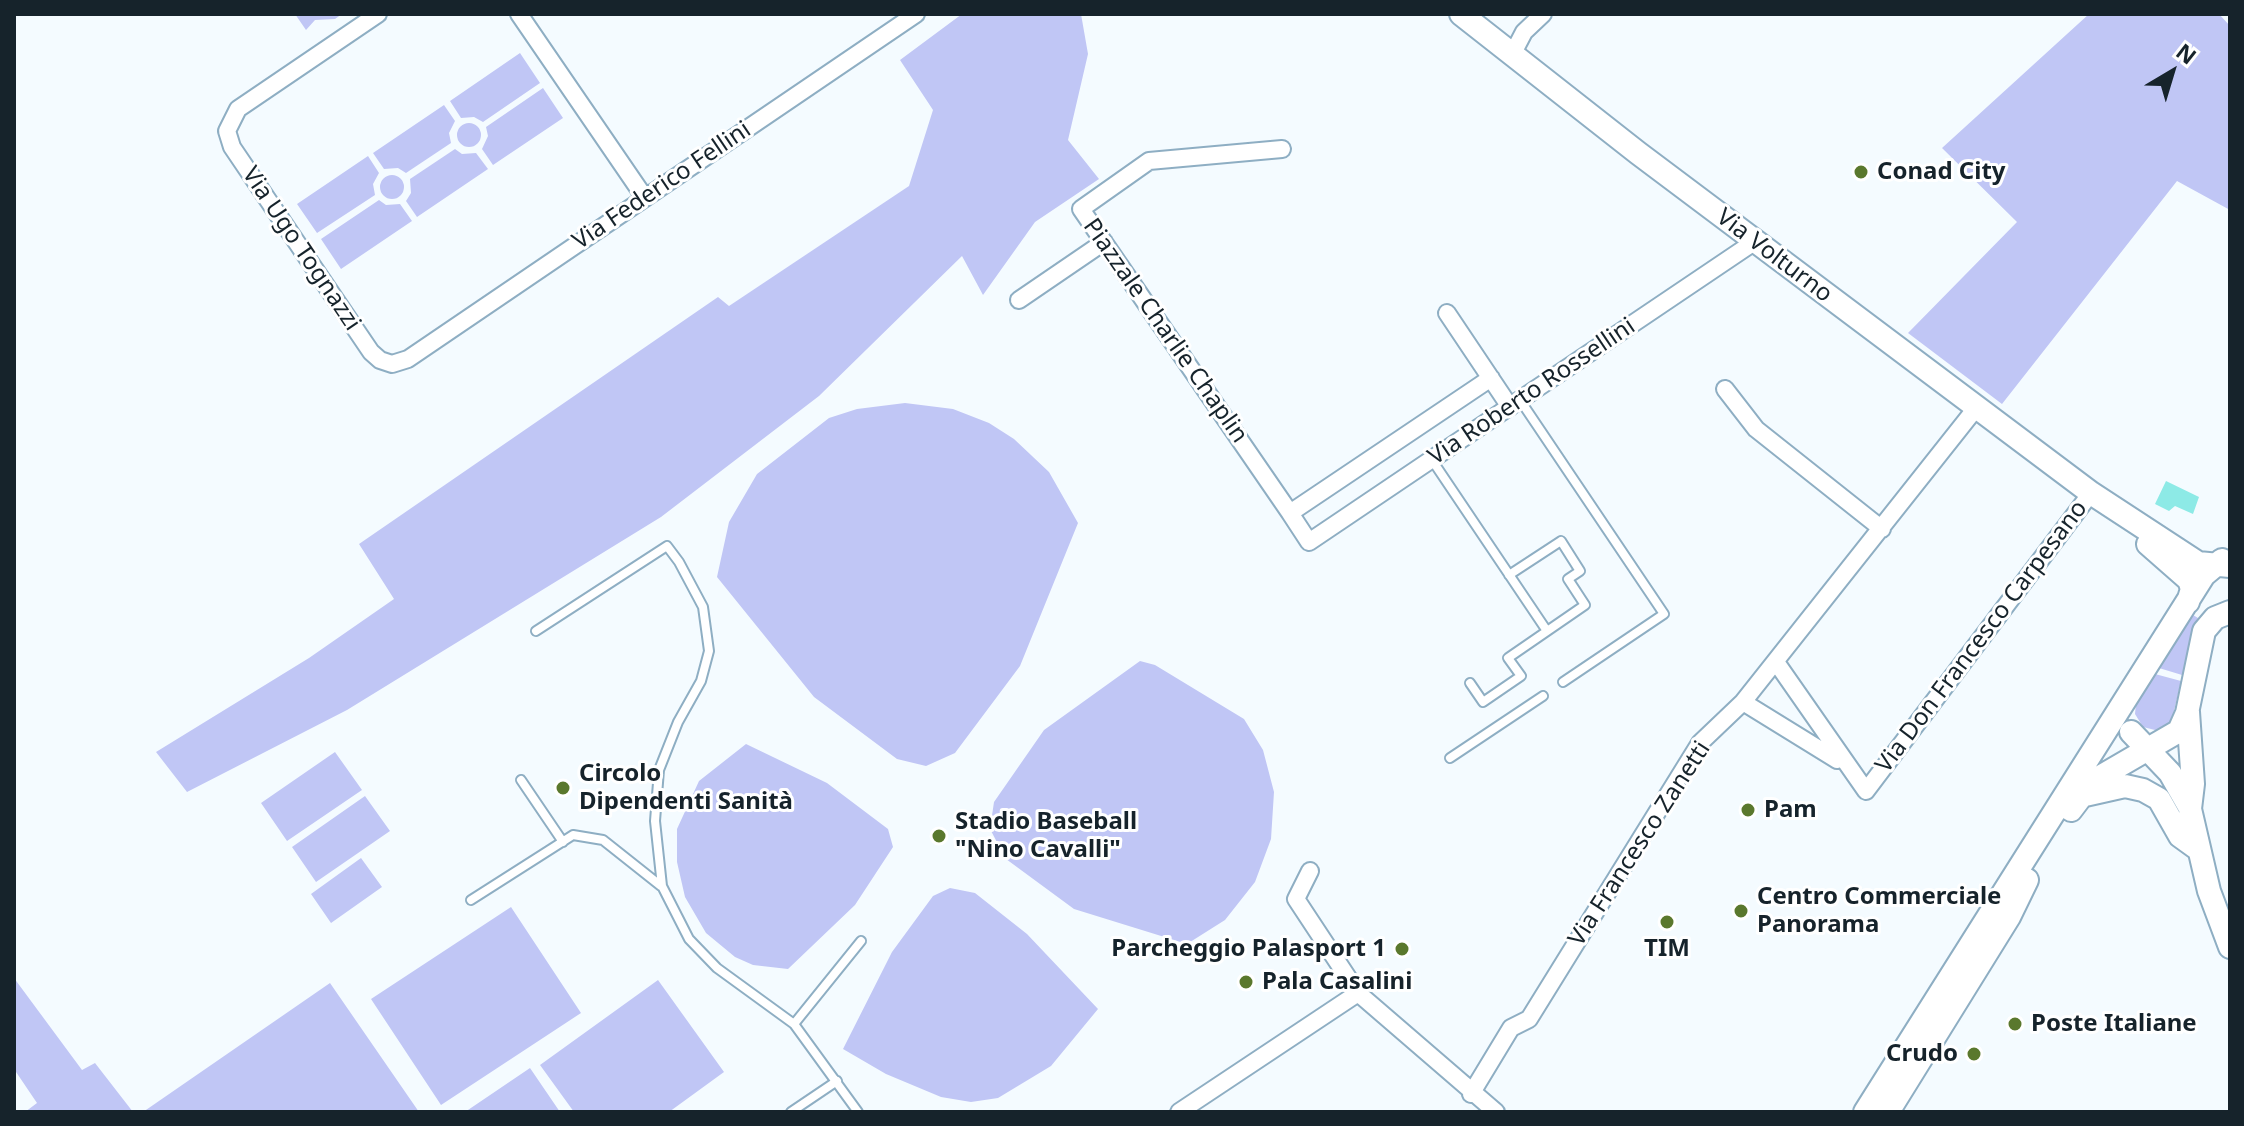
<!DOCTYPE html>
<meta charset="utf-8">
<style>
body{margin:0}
#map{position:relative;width:2244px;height:1126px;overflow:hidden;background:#f4fbff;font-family:"Noto Sans",sans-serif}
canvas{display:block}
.frame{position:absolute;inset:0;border:16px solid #16232b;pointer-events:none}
.north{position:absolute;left:2132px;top:32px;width:80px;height:80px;-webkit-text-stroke:6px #fff;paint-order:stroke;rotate:38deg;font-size:22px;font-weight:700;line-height:32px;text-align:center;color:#16232b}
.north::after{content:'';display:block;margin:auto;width:28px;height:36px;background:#16232b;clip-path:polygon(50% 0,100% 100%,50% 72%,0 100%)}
</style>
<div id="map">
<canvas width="2244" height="1126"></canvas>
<div class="frame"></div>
<div class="north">N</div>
</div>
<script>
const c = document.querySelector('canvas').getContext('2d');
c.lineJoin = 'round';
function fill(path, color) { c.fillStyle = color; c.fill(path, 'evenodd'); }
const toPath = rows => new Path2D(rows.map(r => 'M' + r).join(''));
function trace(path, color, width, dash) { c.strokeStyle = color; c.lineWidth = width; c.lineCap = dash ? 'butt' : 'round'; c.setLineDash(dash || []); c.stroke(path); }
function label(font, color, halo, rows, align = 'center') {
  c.font = font + ' "Noto Sans",sans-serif'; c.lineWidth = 6; c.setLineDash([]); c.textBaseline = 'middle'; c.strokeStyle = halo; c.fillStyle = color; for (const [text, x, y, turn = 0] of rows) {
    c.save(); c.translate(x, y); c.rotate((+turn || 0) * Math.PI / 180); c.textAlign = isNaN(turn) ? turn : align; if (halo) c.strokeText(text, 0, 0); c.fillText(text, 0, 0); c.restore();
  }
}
const green = toPath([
 [295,14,342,14,335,19,315,20,306,30],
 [962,14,1081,14,1088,54,1068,140,1099,179,1035,222,983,295,962,256,819,396,661,517,347,710,187,792,156,752,309,658,394,599,359,544,718,297,729,306,909,186,933,110,900,60],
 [2089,14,2219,14,2230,26,2230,210,2177,181,2002,404,1908,333,2017,222,1942,148],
 [520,53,540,83,483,122,474,117,461,118,450,101],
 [543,88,563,118,493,165,482,149,488,136,486,127],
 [444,105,455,121,449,133,451,143,406,173,398,168,384,169,373,153],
 '457 135a12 12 0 1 1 24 0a12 12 0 1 1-24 0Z',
 [455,149,462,154,476,153,488,169,417,217,406,201,411,193,410,179],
 [368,156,379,173,373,184,375,195,317,233,297,204],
 '380 187a12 12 0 1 1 24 0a12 12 0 1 1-24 0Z',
 [379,200,386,205,400,204,412,221,341,269,321,239],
 [905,403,953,409,989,423,1014,439,1049,472,1078,523,1020,666,955,753,926,766,897,759,814,697,717,577,729,522,757,474,829,418,857,409],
 [2193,615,2198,618,2182,675,2159,668],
 [1140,661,1155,665,1244,719,1263,750,1274,792,1271,839,1255,882,1225,920,1187,944,1074,909,1006,859,990,829,994,802,1044,730],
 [2155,674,2181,681,2171,724,2159,731,2143,727,2135,714,2136,703],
 [746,744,827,783,888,829,893,847,855,905,788,969,753,965,735,957,706,933,685,897,677,862,677,829,699,781],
 [335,752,362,790,287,841,261,803],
 [365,796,390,831,316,882,292,847],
 [361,858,382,887,331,923,311,894],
 [950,888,975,893,1027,934,1098,1009,1051,1066,998,1098,971,1102,941,1097,886,1074,843,1049,892,952,933,896],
 [511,907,581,1013,441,1105,371,999],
 [14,978,82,1070,95,1063,133,1112,25,1112,37,1103,14,1069],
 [658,980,724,1072,669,1112,574,1112,540,1065],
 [330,983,419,1112,143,1112],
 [530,1068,560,1112,465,1112]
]);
const water = toPath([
 [2166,481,2199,497,2193,514,2175,506,2169,511,2155,504]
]);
const lane = toPath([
 [1520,400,1664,614,1563,682],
 [1432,460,1547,631],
 [536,631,667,546,679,562,703,607,709,651,701,681,678,722,659,770,655,821,662,886,689,939,717,968,794,1024,858,1112],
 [1470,683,1483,702,1521,676,1508,658,1585,605,1568,579,1580,571,1561,541,1509,575],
 [1450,758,1543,696],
 [521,780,563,842],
 [471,900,573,835,603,840,661,886],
 [794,1024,861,941],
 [791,1112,837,1081]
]);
const street = toPath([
 [378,14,238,109,227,131,232,147,371,352,380,360,392,364,408,359,916,14],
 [519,14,645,198],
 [1513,53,1524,32,1543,14],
 [1282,149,1149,161,1081,209,1290,513,1491,378],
 [1019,300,1104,242],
 [1447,313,1510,407],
 [1725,389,1756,429,1882,529],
 [1290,513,1309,542,1754,242],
 [1776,662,1866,791,2091,493],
 [1743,702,1837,760],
 [1310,871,1296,899,1358,993,1496,1112],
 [1471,1094,1511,1028,1529,1019,1700,743,1743,702,1976,408],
 [1179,1112,1358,993]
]);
const secondary = toPath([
 [1461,14,1638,153,2091,493,2198,563,2230,566],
 [2148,544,2189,580,2192,589,2188,602],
 [2188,712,2193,784,2190,809,2209,891,2230,947],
 [2131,732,2170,773,2190,808],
 [2085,795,2125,786,2143,790,2159,799,2180,836,2198,849],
 [2071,810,2093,781,2179,731,2187,713,2204,631,2215,618,2230,612],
 [1865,1112,2204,575,2222,560],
 [1888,1112,2009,917,2027,880]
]);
const markers = [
 [1861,172,8,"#5a782d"],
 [563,788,8,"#5a782d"],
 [1748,810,8,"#5a782d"],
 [939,836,8,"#5a782d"],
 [1741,911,8,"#5a782d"],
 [1667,922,8,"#5a782d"],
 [1402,949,8,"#5a782d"],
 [1246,982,8,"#5a782d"],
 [2015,1024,8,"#5a782d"],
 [1974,1054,8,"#5a782d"]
];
const poiNames = [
 ["Conad City",1877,172],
 ["Circolo",579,774],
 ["Dipendenti Sanità",579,802],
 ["Pam",1764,810],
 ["Stadio Baseball",955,822],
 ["\"Nino Cavalli\"",955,850],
 ["Centro Commerciale",1757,897],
 ["Panorama",1757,925],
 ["Parcheggio Palasport 1",1386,949,"right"],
 ["TIM",1667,949,"center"],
 ["Pala Casalini",1262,982],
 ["Poste Italiane",2031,1024],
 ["Crudo",1958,1054,"right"]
];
const streetNames = [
 ["Via Federico Fellini",662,186,-34],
 ["Via Ugo Tognazzi",301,249,56],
 ["Via Volturno",1774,256,37],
 ["Piazzale Charlie Chaplin",1165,331,55],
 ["Via Roberto Rossellini",1532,392,-34],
 ["Via Don Francesco Carpesano",1982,637,-53],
 ["Via Francesco Zanetti",1640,844,-57]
];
fill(green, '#c0c6f5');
fill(water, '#8deae6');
trace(lane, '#8eaec3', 12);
trace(street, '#8eaec3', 20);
trace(secondary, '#8eaec3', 26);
trace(lane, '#fff', 8);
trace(street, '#fff', 16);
trace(secondary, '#fff', 22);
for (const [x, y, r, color] of markers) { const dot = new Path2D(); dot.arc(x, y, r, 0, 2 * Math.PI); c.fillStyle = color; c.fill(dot); trace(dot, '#fff', 3); }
label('bold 24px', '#16232b', '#fff', poiNames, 'left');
label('24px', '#16232b', '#fff', streetNames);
</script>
